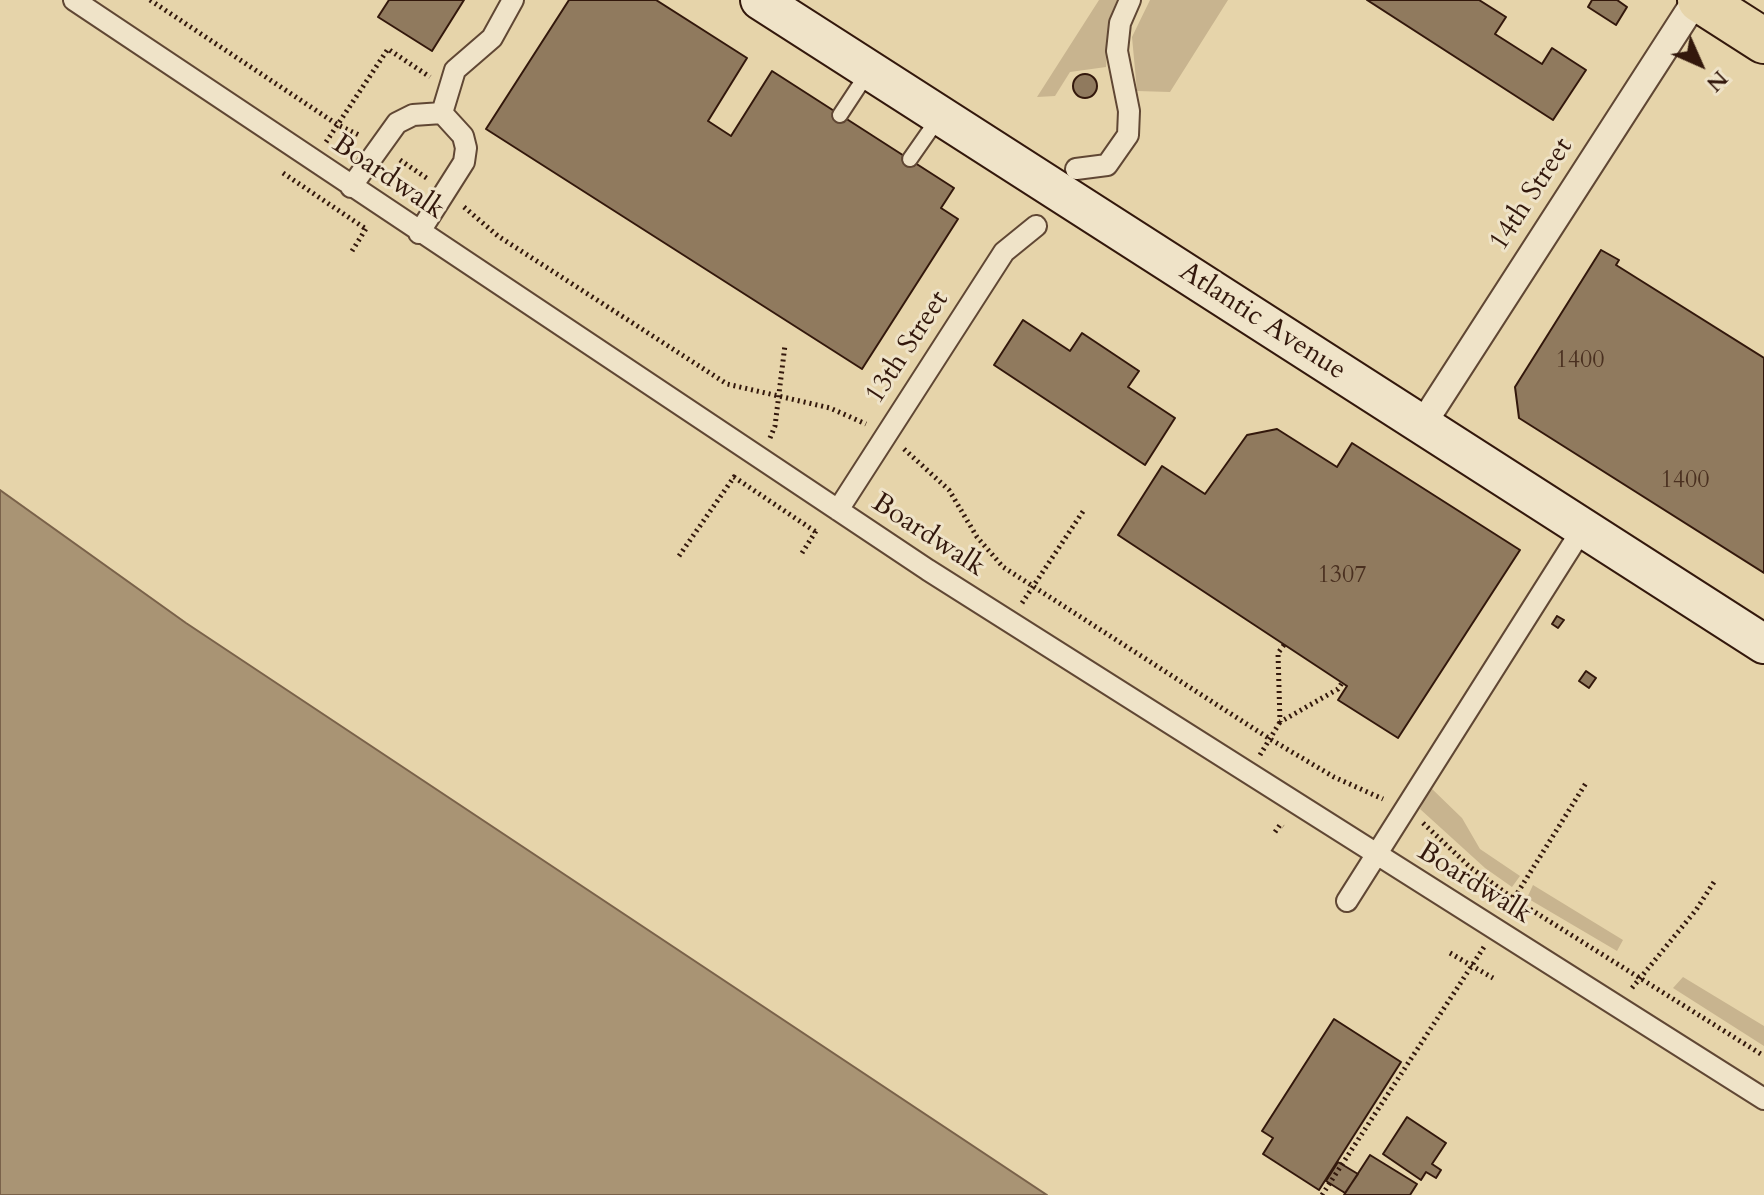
<!DOCTYPE html>
<style>
body{margin:0}
#map{position:relative;width:1764px;height:1195px;overflow:hidden;background:#e6d4aa;font-family:Cardo,serif}
canvas{display:block}
.north{position:absolute;left:1660px;top:24px;width:80px;height:80px;-webkit-text-stroke:6px #efe3c8;paint-order:stroke;rotate:135deg;font-size:22px;font-weight:700;line-height:32px;text-align:center;color:#33180c}
.north::after{content:'';display:block;margin:auto;width:28px;height:36px;background:#33180c;clip-path:polygon(50% 0,100% 100%,50% 72%,0 100%)}
</style>
<div id="map">
<canvas width="1764" height="1195"></canvas>
<div class="north">N</div>
</div>
<script>
const c = document.querySelector('canvas').getContext('2d');
c.lineJoin = 'round';
function fill(path, color) { c.fillStyle = color; c.fill(path, 'evenodd'); }
const toPath = rows => new Path2D(rows.map(r => 'M' + r).join(''));
function trace(path, color, width, dash) { c.strokeStyle = color; c.lineWidth = width; c.lineCap = dash ? 'butt' : 'round'; c.setLineDash(dash || []); c.stroke(path); }
function label(font, color, halo, rows, align = 'center') {
  c.font = font + ' Cardo,serif'; c.lineWidth = 6; c.setLineDash([]); c.textBaseline = 'middle'; c.strokeStyle = halo; c.fillStyle = color; for (const [text, x, y, turn = 0] of rows) {
    c.save(); c.translate(x, y); c.rotate((+turn || 0) * Math.PI / 180); c.textAlign = isNaN(turn) ? turn : align; if (halo) c.strokeText(text, 0, 0); c.fillText(text, 0, 0); c.restore();
  }
}
const green = toPath([
 [1099,0,1117,0,1109,19,1106,67,1070,72,1055,96,1037,97],
 [1150,0,1228,0,1170,92,1137,91,1132,37],
 [1430,787,1462,818,1480,849,1520,876,1512,887,1485,868,1420,809],
 [1533,885,1623,940,1617,951,1527,898],
 [1683,977,1764,1026,1764,1046,1673,988]
]);
const water = toPath([
 [0,490,186,623,1047,1195,0,1195,0,490]
]);
const building = toPath([
 [389,0,464,0,432,51,378,17,389,0],
 [569,0,656,0,747,58,708,121,731,136,772,71,954,188,941,208,958,219,862,369,486,129,569,0],
 [1367,0,1479,0,1506,17,1495,34,1542,64,1552,48,1586,70,1553,120,1367,0],
 [1592,0,1617,0,1627,7,1616,25,1588,7,1592,0],
 '1073 86a12 12 0 1 1 24 0a12 12 0 1 1-24 0Z',
 [1601,250,1619,260,1616,265,1764,358,1764,573,1519,418,1515,387,1601,250],
 [1023,320,1070,351,1082,333,1139,371,1128,387,1175,418,1145,465,994,365,1023,320],
 [1277,429,1337,467,1352,443,1520,550,1398,738,1338,700,1347,686,1118,535,1162,466,1205,494,1247,435,1277,429],
 [1557,616,1564,620,1558,628,1552,624,1557,616],
 [1586,671,1596,678,1589,688,1579,681,1586,671],
 [1334,1019,1401,1062,1319,1190,1263,1154,1273,1138,1262,1131,1334,1019],
 [1407,1117,1446,1143,1432,1164,1441,1170,1436,1178,1426,1172,1421,1180,1383,1154,1407,1117],
 [1370,1155,1417,1184,1410,1195,1344,1195,1370,1155],
 [1338,1162,1358,1174,1345,1193,1326,1181,1338,1162]
]);
const path = toPath([
 [150,0,338,125,361,136],
 [326,142,388,49,430,77],
 [400,160,428,179],
 [283,173,366,229],
 [464,207,498,236,727,384,830,408,866,424],
 [352,251,367,227],
 [770,438,775,426,785,345],
 [904,449,949,490,977,537,1003,567,1270,739,1334,777,1383,799],
 [802,553,816,531],
 [679,556,734,477,816,532],
 [1022,603,1084,510],
 [1284,645,1278,653,1280,722,1338,689,1342,683],
 [1260,755,1280,722],
 [1423,823,1470,867,1514,899,1764,1056],
 [1275,832,1280,825,1283,827],
 [1508,908,1586,783],
 [1450,953,1493,978],
 [1632,988,1696,910,1714,882],
 [1322,1195,1484,947]
]);
const service = toPath([
 [840,115,869,71],
 [910,159,940,116]
]);
const pedestrian = toPath([
 [74,0,928,570,1764,1099],
 [442,113,455,70,492,38,513,0],
 [1076,169,1107,165,1128,135,1129,111,1117,51,1120,23,1130,0],
 [351,187,397,123,413,115,442,113,463,136,466,148,464,162,419,233],
 [838,510,1004,252,1036,226],
 [1347,901,1583,528]
]);
const minor = toPath([
 [1422,425,1696,0]
]);
const secondary = toPath([
 [760,0,1764,644]
]);
const trunk = toPath([
 [1700,0,1764,41]
]);
const numberNames = [
 ["1400",1580,361],
 ["1400",1685,481],
 ["1307",1342,576]
];
const streetNames = [
 ["Boardwalk",388,178,34],
 ["14th Street",1532,195,-57],
 ["Atlantic Avenue",1262,322,33],
 ["13th Street",908,348,-57],
 ["Boardwalk",928,536,33],
 ["Boardwalk",1474,884,32]
];
fill(green, '#c8b48f');
fill(water, '#a99474');
trace(water, '#7a624a', 2);
fill(building, '#907a5e');
trace(building, '#33180c', 2);
trace(service, '#604734', 18);
trace(pedestrian, '#604734', 24);
trace(minor, '#604734', 30);
trace(secondary, '#33180c', 42);
trace(trunk, '#33180c', 48);
trace(path, '#33180c', 5, [2, 4]);
trace(service, '#efe3c8', 14);
trace(pedestrian, '#efe3c8', 20);
trace(minor, '#efe3c8', 26);
trace(secondary, '#efe3c8', 38);
trace(trunk, '#e6d4aa', 44);
label('24px', '#4a3020', null, numberNames);
label('28px', '#33180c', '#efe3c8', streetNames);
</script>
